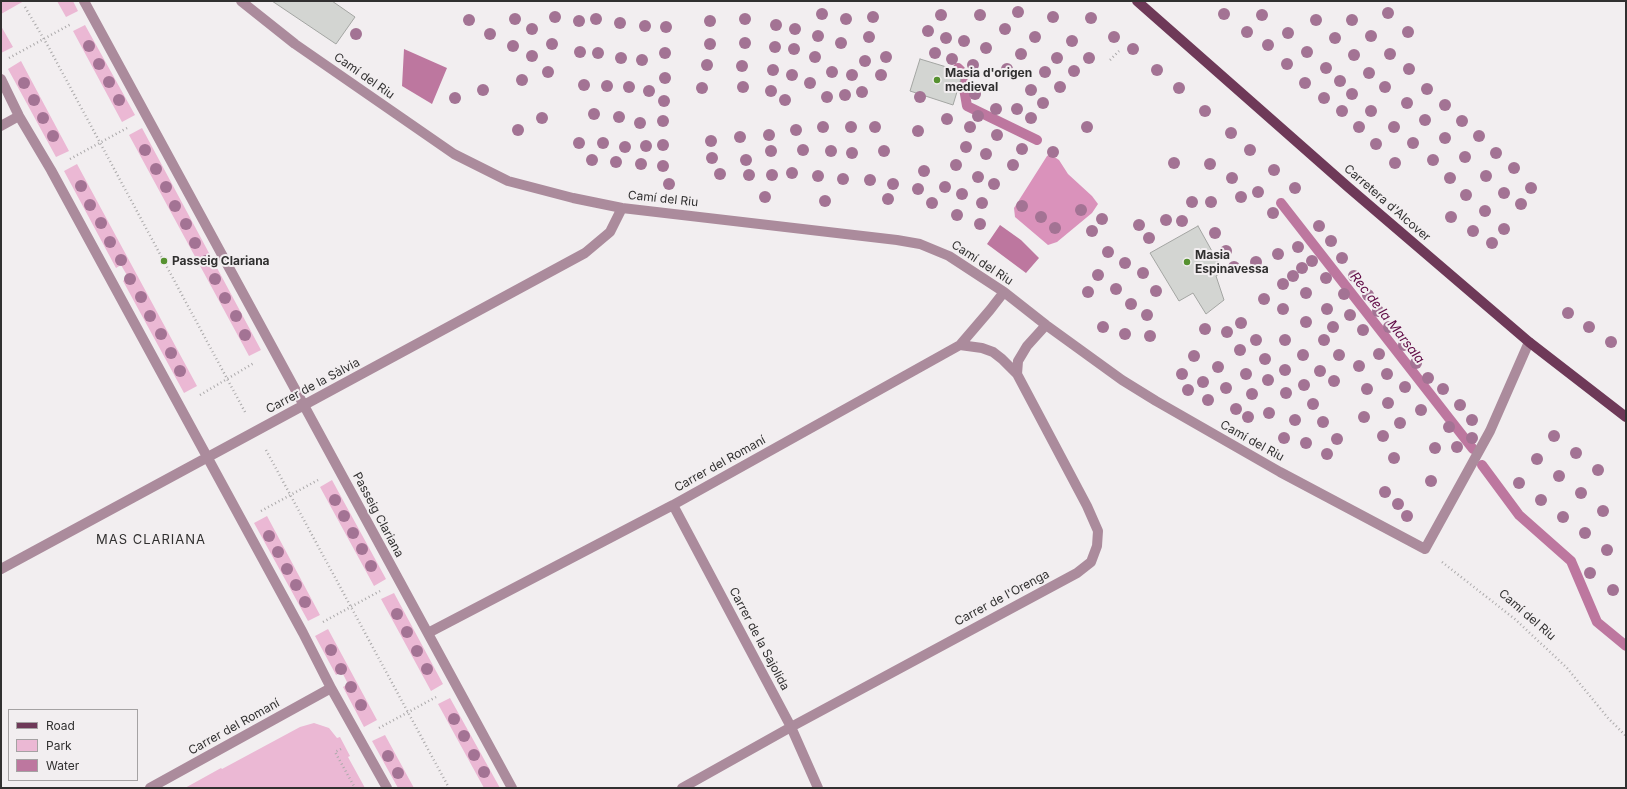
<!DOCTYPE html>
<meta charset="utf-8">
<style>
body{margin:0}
#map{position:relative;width:1627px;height:789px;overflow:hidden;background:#f2eef0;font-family:Inter,sans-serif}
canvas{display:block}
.frame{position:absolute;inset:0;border:2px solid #313030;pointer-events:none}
.legend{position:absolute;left:8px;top:709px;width:130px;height:72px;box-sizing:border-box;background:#f2eef0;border:1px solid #a5a2a3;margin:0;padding:5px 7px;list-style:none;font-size:12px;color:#313030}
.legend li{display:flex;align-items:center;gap:8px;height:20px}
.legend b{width:20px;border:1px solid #a5a2a3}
</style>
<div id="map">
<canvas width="1627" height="789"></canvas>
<div class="frame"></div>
<ul class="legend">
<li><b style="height:5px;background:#6e3958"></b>Road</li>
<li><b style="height:11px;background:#ebb8d4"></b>Park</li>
<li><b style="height:11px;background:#bd779f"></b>Water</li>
</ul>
</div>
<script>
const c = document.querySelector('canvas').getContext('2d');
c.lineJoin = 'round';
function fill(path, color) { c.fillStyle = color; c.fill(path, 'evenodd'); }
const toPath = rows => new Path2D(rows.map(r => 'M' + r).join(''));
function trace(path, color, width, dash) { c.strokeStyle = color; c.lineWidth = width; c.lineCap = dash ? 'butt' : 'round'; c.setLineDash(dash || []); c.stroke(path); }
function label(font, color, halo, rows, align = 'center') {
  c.font = font + ' Inter,sans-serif'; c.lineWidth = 4; c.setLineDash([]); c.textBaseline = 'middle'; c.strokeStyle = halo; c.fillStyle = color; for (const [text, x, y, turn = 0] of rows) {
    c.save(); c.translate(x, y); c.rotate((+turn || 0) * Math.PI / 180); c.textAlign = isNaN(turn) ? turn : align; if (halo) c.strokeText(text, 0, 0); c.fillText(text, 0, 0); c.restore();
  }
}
const green = toPath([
 [1,1,24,1,1,14],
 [57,1,73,1,78,11,66,17],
 [85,25,135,115,122,122,73,31],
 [1,26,13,47,1,53],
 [21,61,69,151,56,157,8,69],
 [142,128,261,350,249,356,129,135],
 [77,164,197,386,184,393,123,281,128,277,121,265,116,268,64,171],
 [332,480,386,579,374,586,320,487],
 [267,516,320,615,308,621,254,523],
 [394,593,443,684,431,691,381,599],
 [328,629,377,720,364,727,343,687,348,684,342,672,336,675,315,636],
 [450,698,500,788,484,788,438,704],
 [314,723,329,728,337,738,340,737,350,756,348,757,365,788,185,788,221,768,222,769,300,727],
 [385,735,414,788,398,788,372,741]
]);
const forest = toPath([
 [1050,154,1059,160,1068,174,1092,196,1098,204,1092,213,1057,242,1048,245,1015,217,1014,208,1047,156]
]);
const water = toPath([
 [404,49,447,68,432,104,402,86],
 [1000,225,1021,240,1039,258,1026,273,987,244]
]);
const stream = toPath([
 [958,68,961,71,967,106,1037,140],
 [1281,203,1473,449],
 [1482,465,1519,515,1571,561,1597,622,1626,646]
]);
const building = toPath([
 [272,1,332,1,355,17,336,44,272,1],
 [920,59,963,72,953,105,910,91,920,59],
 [1198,226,1223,271,1216,276,1224,300,1206,314,1193,293,1179,301,1150,253,1198,226]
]);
const path = toPath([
 [25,7,48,46,245,412],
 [9,58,71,24],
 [1110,60,1119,51],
 [70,159,127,128],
 [200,395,254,363],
 [266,450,449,788],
 [261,511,318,480],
 [1442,562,1516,620,1567,668,1608,718,1626,736],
 [323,622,380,591],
 [379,728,436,697],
 [341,749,335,752,355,788]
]);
const minor = toPath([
 [84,1,512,788],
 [241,1,295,44,454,154,508,181,573,198,622,208,897,240,920,244,949,256,1004,292,1046,325,1122,380,1156,401,1280,472,1425,549,1490,431,1529,342],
 [1,79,19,116,51,170,303,633,331,688,387,788],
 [1,126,19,116],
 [1017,374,1018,361,1027,346,1046,325],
 [673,505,791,727,818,788],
 [1,569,585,253,610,232,622,208],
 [428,633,673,505,960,345,990,310,1004,292],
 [150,788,331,688],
 [682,788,791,727,1077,573,1091,562,1097,546,1098,531,1087,506,1017,374,1002,359,993,352,982,348,960,345]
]);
const major = toPath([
 [1137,1,1348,187,1529,342,1626,417]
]);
const trees = [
 [1018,12],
 [1388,13],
 [822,14],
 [1224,14],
 [941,15],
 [980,15],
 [1262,15],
 [555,17],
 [873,17],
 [1053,17],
 [1091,18],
 [515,19],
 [596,19],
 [745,19],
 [846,19],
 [469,20],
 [1316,20],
 [1352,20],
 [579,21],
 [710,21],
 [620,23],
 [776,25],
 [645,26],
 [666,27],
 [532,29],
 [795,29],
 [1005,29],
 [928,31],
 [1247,32],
 [1408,32],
 [1288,33],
 [356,34],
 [490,34],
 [818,36],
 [1371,36],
 [869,37],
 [1035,37],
 [1114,37],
 [946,38],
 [1335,38],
 [964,41],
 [1072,41],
 [745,43],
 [841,43],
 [552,44],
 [710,44],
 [1268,45],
 [89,46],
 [513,46],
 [775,47],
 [986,48],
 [794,49],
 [1133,49],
 [580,52],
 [1307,52],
 [598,53],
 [665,53],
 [935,53],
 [1021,54],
 [1390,54],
 [1354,55],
 [532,56],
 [815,57],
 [886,57],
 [621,58],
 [1057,58],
 [1089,58],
 [952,59],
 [642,60],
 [865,61],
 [99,64],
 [1287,64],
 [707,65],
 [973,65],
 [742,66],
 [1326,68],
 [1007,69],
 [1409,69],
 [773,70],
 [1157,70],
 [1074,71],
 [548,72],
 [832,72],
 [1045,72],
 [1369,73],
 [792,75],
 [852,75],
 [881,75],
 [665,78],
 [522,80],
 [1340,81],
 [109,82],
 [24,83],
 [810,83],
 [1305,83],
 [584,85],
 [607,86],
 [629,87],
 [743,87],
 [1060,87],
 [1385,87],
 [702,88],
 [1179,88],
 [1427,89],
 [483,90],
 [1031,90],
 [649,91],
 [771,91],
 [862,92],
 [975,94],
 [1352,94],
 [845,95],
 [827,97],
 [920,97],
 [455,98],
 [1324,98],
 [34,100],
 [119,100],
 [785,100],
 [664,101],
 [1043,103],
 [1407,103],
 [1445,105],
 [996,109],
 [1017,109],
 [1205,111],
 [1342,111],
 [1371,111],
 [594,114],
 [978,116],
 [619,117],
 [43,118],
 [542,118],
 [1031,118],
 [947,119],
 [1425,120],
 [663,121],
 [1462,121],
 [640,123],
 [823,127],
 [851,127],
 [875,127],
 [970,127],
 [1087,127],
 [1359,127],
 [1394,127],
 [518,130],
 [796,130],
 [918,131],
 [1231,133],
 [769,135],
 [997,135],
 [53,136],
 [1479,136],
 [740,137],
 [1445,138],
 [711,141],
 [579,143],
 [603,143],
 [1413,143],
 [1376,144],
 [663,145],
 [646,146],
 [625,147],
 [966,147],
 [1022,149],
 [145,150],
 [803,150],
 [1250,150],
 [771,151],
 [831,151],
 [884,151],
 [1053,152],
 [852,153],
 [1496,153],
 [986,154],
 [1465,157],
 [712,158],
 [592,160],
 [746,160],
 [1433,160],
 [616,162],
 [1174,163],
 [1395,163],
 [641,164],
 [1210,164],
 [956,165],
 [1013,165],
 [663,166],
 [1514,168],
 [156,169],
 [1274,170],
 [924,171],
 [792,173],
 [720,174],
 [749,175],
 [772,175],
 [818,176],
 [1486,176],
 [978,177],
 [1232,178],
 [1450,178],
 [843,179],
 [870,180],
 [669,184],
 [893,184],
 [994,184],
 [81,186],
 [166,187],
 [945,187],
 [1295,188],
 [1531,188],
 [918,189],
 [1258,192],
 [1504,193],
 [962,194],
 [1466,195],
 [765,197],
 [1241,197],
 [888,199],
 [825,201],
 [1192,202],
 [1211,202],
 [932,203],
 [982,203],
 [1521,204],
 [90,205],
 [175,206],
 [1022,206],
 [1081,210],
 [1485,211],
 [1273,213],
 [957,215],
 [1041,217],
 [1451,217],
 [1102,219],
 [1166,220],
 [1182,221],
 [101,223],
 [186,224],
 [980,224],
 [1139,225],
 [1319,226],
 [1055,228],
 [1504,229],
 [1092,231],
 [1473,231],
 [1215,233],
 [1149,238],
 [1331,241],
 [110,242],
 [195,243],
 [1492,243],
 [1298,247],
 [1226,251],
 [1108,252],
 [1278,254],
 [1342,258],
 [121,260],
 [206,261],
 [1312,261],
 [1256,262],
 [1125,263],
 [1234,267],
 [1302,268],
 [1143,273],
 [1098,275],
 [1293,276],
 [1354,276],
 [1326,278],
 [130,279],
 [215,279],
 [1283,284],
 [1116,289],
 [1156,291],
 [1088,292],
 [1306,293],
 [1344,294],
 [1368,295],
 [141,297],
 [225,298],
 [1264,299],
 [1131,304],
 [1283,309],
 [1327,309],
 [1378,311],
 [1568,313],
 [1147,315],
 [1350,315],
 [150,316],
 [236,316],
 [1306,322],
 [1241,323],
 [1103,327],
 [1333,327],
 [1389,327],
 [1589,327],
 [1205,329],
 [1363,330],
 [1227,332],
 [161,334],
 [1125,334],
 [245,335],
 [1150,336],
 [1256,340],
 [1285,340],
 [1324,340],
 [1611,342],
 [1404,345],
 [1240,350],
 [171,353],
 [1379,354],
 [1303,355],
 [1339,355],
 [1194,356],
 [1265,359],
 [1416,363],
 [1359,366],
 [1218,367],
 [1285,370],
 [180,371],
 [1320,371],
 [1182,374],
 [1246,374],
 [1387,374],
 [1428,378],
 [1268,380],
 [1334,381],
 [1203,382],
 [1304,385],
 [1405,387],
 [1226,388],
 [1367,389],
 [1443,389],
 [1188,390],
 [1286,393],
 [1252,394],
 [1208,400],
 [1388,403],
 [1313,404],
 [1460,405],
 [1236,409],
 [1421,410],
 [1269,413],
 [1248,417],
 [1364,417],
 [1295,420],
 [1472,420],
 [1323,422],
 [1400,423],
 [1449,427],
 [1383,436],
 [1554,436],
 [1284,438],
 [1472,438],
 [1337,439],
 [1306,443],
 [1457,447],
 [1435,448],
 [1576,453],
 [1327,454],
 [1394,458],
 [1537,459],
 [1598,470],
 [1559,476],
 [1431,481],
 [1519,483],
 [1385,492],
 [1581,493],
 [335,500],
 [1541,500],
 [1398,504],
 [1603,511],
 [344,516],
 [1407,516],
 [1563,517],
 [353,533],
 [1585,533],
 [269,536],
 [362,549],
 [1607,550],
 [278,552],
 [371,566],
 [287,569],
 [1590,573],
 [296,585],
 [1613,590],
 [305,602],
 [397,614],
 [407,632],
 [331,650],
 [417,651],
 [341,669],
 [427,669],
 [351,687],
 [361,705],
 [454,719],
 [464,736],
 [474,755],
 [388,756],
 [484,772],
 [398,773]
];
const markers = [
 [937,80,4,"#569130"],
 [164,261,4,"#569130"],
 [1187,262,4,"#569130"]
];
const poiNames = [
 ["Masia d'origen",945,73],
 ["medieval",945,87],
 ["Masia",1195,255],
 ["Espinavessa",1195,269],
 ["Passeig Clariana",172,261]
];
const streetNames = [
 ["Camí del Riu",364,76,35],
 ["Camí del Riu",663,199,6],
 ["Carretera d'Alcover",1387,203,41],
 ["Camí del Riu",982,263,33],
 ["Carrer de la Sàlvia",313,386,-28],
 ["Camí del Riu",1252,441,29],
 ["Carrer del Romaní",720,464,-29],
 ["Passeig Clariana",378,515,62],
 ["Carrer de l'Orenga",1002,598,-28],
 ["Camí del Riu",1527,615,41],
 ["Carrer de la Sajolida",759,639,62],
 ["Carrer del Romaní",234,727,-29]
];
const waterNames = [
 ["Rec de la Marsala",1387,318,52]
];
const neighbourhoodNames = [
 ["MAS CLARIANA",151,540]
];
fill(green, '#ebb8d4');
fill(forest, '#da92bb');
fill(water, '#bd779f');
trace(stream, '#bd779f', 10);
fill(building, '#d3d5d2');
trace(building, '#a3a5a2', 1);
trace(path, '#aba9aa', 2.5, [1, 3]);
trace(minor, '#ab8b9c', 10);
trace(major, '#6e3958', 10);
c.fillStyle = '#a37394';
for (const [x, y] of trees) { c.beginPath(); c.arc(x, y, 6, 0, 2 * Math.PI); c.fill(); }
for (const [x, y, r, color] of markers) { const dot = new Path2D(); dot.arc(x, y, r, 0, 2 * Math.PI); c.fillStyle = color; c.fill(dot); trace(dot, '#f2eef0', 1.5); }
label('bold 12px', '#313030', '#f2eef0', poiNames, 'left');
label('12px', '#313030', '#f2eef0', streetNames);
label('italic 13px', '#5e0743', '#f2eef0', waterNames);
c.letterSpacing = '1px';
label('13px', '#313030', '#f2eef0', neighbourhoodNames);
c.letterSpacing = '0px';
</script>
